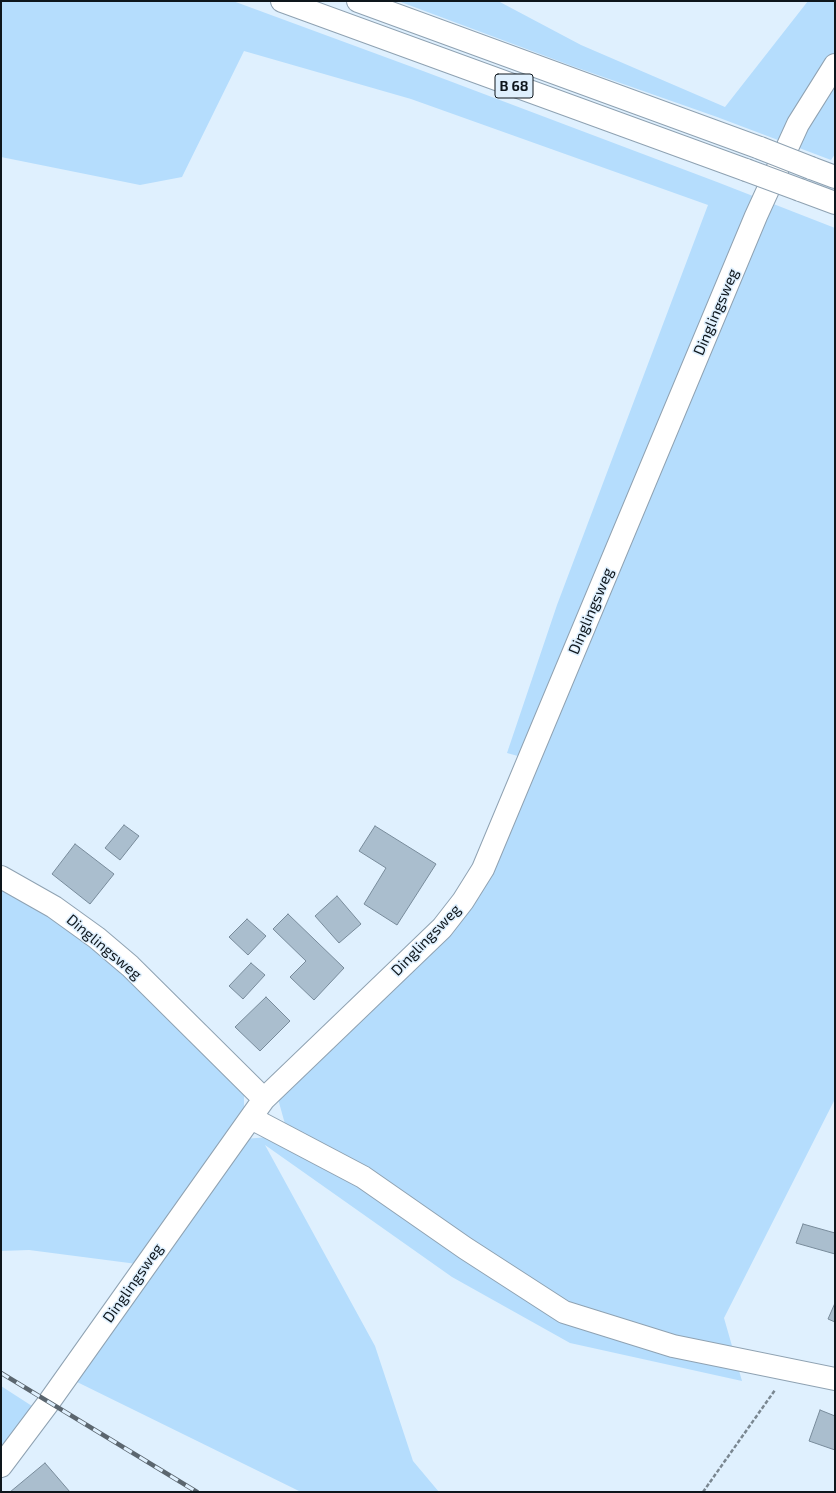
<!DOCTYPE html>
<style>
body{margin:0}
#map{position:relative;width:836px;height:1493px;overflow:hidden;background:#dff0fe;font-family:"Exo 2",sans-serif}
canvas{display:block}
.frame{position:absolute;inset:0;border:2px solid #0e161c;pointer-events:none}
</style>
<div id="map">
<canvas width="836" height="1493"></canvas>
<div class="frame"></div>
</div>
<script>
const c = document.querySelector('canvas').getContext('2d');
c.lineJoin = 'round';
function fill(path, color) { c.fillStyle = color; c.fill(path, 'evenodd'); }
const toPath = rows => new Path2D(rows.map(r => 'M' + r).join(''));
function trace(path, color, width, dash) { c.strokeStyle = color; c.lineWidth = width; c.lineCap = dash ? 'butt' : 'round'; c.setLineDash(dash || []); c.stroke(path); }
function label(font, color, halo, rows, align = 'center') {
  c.font = font + ' "Exo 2",sans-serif'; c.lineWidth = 3; c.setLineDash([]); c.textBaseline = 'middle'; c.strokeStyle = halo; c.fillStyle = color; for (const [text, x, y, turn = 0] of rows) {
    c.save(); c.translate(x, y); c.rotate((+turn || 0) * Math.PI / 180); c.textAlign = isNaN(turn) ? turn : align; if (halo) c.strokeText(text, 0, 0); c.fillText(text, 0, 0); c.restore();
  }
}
const green = toPath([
 [1,1,233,1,423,71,717,182,835,228,835,1099,724,1318,742,1381,570,1343,452,1277,265,1145,375,1346,413,1461,439,1492,301,1492,75,1381,244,1139,269,1137,285,1124,278,1099,452,929,536,761,507,753,557,605,708,205,411,99,244,51,182,177,140,185,1,157],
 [398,1,498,1,581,45,725,107,808,1,835,1,835,154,831,160,717,117,572,66],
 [1,884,93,942,244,1085,244,1117,137,1264,29,1250,1,1251],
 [1,1386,32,1406,1,1451]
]);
const building = toPath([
 [124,825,139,836,120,860,105,848,124,825],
 [375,826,436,864,397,925,364,904,386,868,359,851,375,826],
 [75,844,114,874,90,904,52,874,75,844],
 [337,896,361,924,339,943,315,916,337,896],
 [288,914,344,968,314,1000,290,977,306,961,273,929,288,914],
 [247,919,266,936,248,955,229,937,247,919],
 [251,963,265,975,243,999,229,986,251,963],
 [266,997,290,1021,260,1051,235,1027,266,997],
 [803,1224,835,1233,835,1254,796,1243,803,1224],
 [835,1303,835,1322,828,1319,835,1303],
 [820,1410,835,1416,835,1450,809,1441,820,1410],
 [45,1463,70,1492,10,1492,45,1463]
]);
const path = toPath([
 [703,1492,775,1390]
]);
const minor = toPath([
 [1,877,54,907,97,938,130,966,264,1099],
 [251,1118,363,1177,465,1248,564,1312,673,1346,835,1379],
 [1,1466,49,1402,264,1099,442,928,463,901,483,869,756,216,798,124,835,65]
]);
const highway = toPath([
 [282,1,746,170],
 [358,1,760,148],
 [811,168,835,177],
 [800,190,835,203]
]);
const rail = toPath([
 [1,1373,197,1492]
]);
const highwayBridge = toPath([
 [760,148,811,168],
 [746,170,800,190]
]);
const shields = [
 [514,86,38]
];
const shieldNames = [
 ["B 68",514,86]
];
const streetNames = [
 ["Dinglingsweg",716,312,-67],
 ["Dinglingsweg",591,611,-67],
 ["Dinglingsweg",426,940,-46],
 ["Dinglingsweg",104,947,40],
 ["Dinglingsweg",133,1283,-55]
];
fill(green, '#b5ddfd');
fill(building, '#aabece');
trace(building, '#788b9b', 1);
trace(minor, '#8fa2b2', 24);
trace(highway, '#8fa2b2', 24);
trace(path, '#7a8791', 2.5, [4, 2]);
trace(minor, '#fff', 22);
trace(highway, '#fff', 22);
trace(rail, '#5b666f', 4.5);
trace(rail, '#dff0fe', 3, [9]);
trace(highwayBridge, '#8fa2b2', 24, []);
trace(highwayBridge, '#fff', 22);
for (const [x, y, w] of shields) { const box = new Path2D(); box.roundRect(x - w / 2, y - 12, w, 24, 3); c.fillStyle = '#dff0fe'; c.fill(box); trace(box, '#0e161c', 1); }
label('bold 14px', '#0e161c', null, shieldNames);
label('15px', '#0e161c', '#dff0fe', streetNames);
</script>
